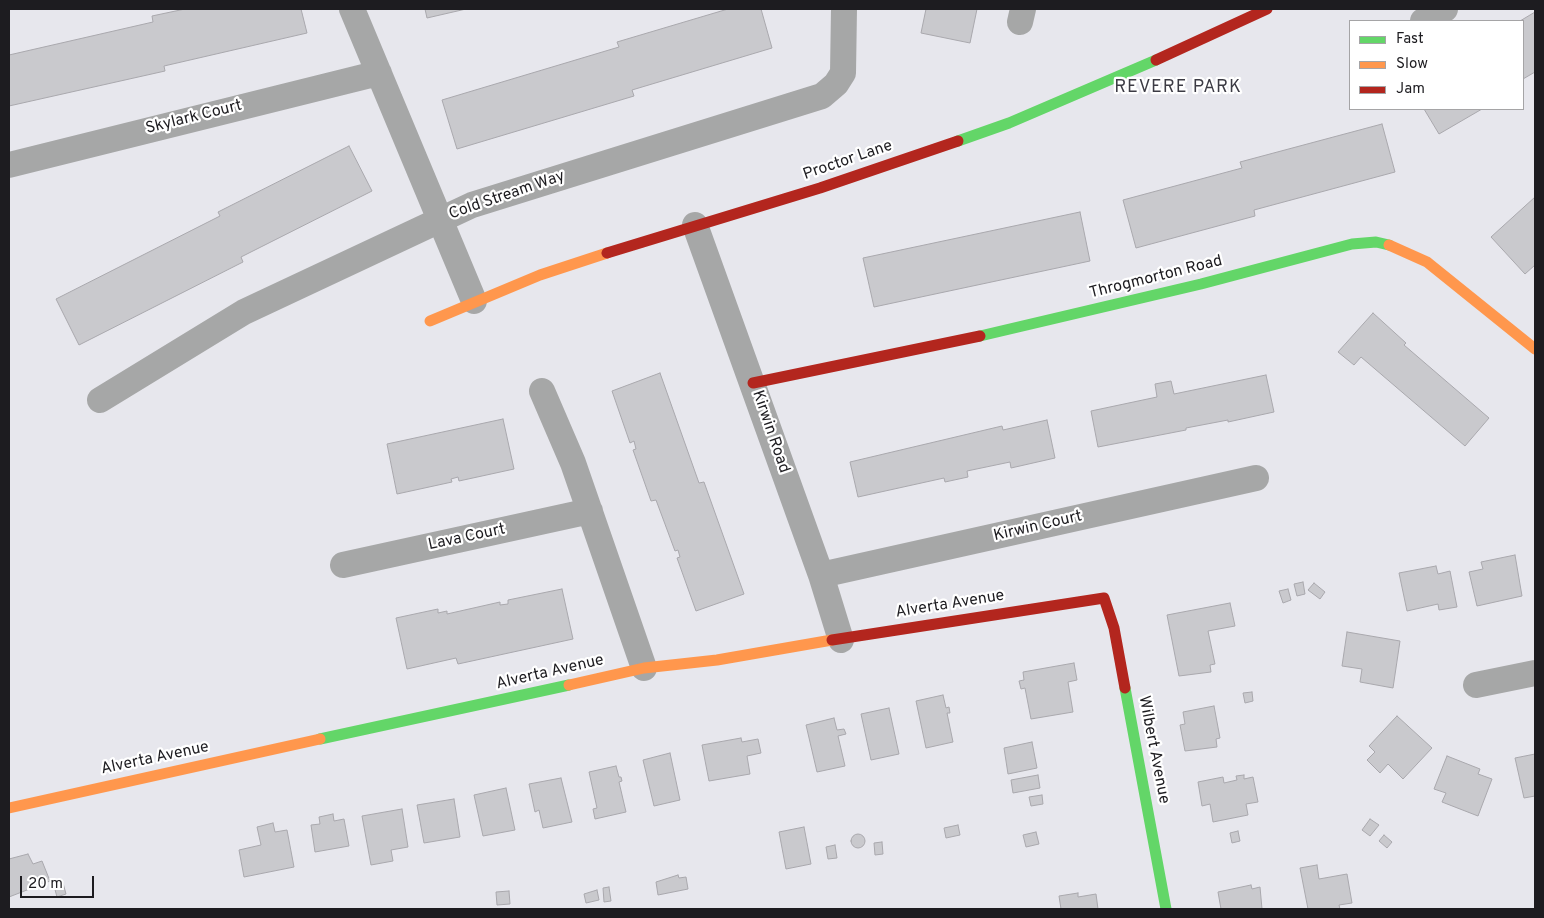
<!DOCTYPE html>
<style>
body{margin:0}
#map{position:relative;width:1544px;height:918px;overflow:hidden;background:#e7e7ed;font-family:Overpass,sans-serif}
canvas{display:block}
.frame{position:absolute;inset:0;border:10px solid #1d1c20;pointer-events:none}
.legend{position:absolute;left:1349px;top:20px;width:175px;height:90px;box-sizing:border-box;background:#fff;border:1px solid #a5a4a6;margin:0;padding:6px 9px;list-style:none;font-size:15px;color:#1d1c20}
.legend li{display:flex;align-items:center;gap:10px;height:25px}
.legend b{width:25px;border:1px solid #a5a4a6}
.scale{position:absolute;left:20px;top:876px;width:74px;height:22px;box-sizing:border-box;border:2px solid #1d1c20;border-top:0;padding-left:6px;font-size:15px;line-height:18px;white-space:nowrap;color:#1d1c20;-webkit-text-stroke:4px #fff;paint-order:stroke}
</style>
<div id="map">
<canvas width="1544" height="918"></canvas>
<div class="frame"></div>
<ul class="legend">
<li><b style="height:6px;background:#63d668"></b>Fast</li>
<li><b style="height:6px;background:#ff974d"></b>Slow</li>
<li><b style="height:6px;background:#b3261e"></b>Jam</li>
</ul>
<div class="scale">20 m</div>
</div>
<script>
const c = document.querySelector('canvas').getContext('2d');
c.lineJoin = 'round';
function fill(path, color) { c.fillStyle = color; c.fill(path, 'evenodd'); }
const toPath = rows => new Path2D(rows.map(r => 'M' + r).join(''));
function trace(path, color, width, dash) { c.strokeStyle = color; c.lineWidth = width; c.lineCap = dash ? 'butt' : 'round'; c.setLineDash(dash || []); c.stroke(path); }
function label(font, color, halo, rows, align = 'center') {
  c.font = font + ' Overpass,sans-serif'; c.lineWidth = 4.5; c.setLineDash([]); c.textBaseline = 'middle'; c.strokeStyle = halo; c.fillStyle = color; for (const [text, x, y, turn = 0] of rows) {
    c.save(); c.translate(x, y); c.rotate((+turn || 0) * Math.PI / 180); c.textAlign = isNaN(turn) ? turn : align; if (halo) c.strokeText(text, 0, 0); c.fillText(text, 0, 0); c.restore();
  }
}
const building = toPath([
 [185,9,301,9,307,33,164,66,165,71,9,106,9,55,153,22,152,16,185,9],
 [425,9,466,9,427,18,425,9],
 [728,9,761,9,772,48,632,90,634,96,457,149,442,100,619,47,617,42,728,9],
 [926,9,977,9,970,43,921,33,926,9],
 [1535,12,1535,72,1523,79,1523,21,1520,21,1535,12],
 [1424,109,1482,109,1439,134,1424,109],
 [1382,124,1395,172,1254,210,1255,216,1136,248,1123,200,1242,168,1240,162,1382,124],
 [349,146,372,191,241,257,243,262,79,345,56,299,220,216,218,212,349,146],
 [1535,197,1535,265,1525,274,1491,237,1535,197],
 [1080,212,1090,261,874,307,863,258,1080,212],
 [1373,313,1406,343,1404,345,1489,418,1465,446,1361,357,1354,365,1338,352,1373,313],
 [660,373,699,483,704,482,744,594,696,611,677,558,680,557,678,550,675,551,656,500,651,501,633,450,636,449,634,441,630,443,612,391,660,373],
 [1266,375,1274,412,1228,422,1228,420,1186,428,1186,430,1098,447,1091,411,1157,397,1155,384,1171,381,1174,394,1266,375],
 [503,419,514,469,459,481,458,477,451,479,452,482,397,494,387,444,503,419],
 [1047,420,1055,458,1011,468,1010,462,967,471,968,477,945,482,944,478,858,497,850,462,1002,426,1003,430,1047,420],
 [1515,555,1522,596,1477,606,1469,572,1483,569,1481,562,1515,555],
 [1436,566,1438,574,1450,571,1457,607,1439,610,1438,604,1407,611,1399,573,1436,566],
 [1303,582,1305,594,1297,596,1294,584,1303,582],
 [1314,583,1325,592,1320,599,1308,590,1314,583],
 [562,589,573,639,458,664,456,658,407,669,396,618,438,609,438,613,447,611,447,614,500,602,500,605,508,604,508,600,562,589],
 [1288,589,1291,600,1283,603,1279,591,1288,589],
 [1230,603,1235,626,1208,631,1215,664,1210,665,1211,672,1179,676,1167,615,1230,603],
 [1347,632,1400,641,1393,688,1360,682,1362,669,1342,666,1347,632],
 [1074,663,1077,680,1068,682,1073,712,1031,719,1025,688,1021,689,1019,681,1024,680,1023,672,1074,663],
 [1252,692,1253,701,1245,703,1243,693,1252,692],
 [943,695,946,708,949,707,950,713,947,713,953,742,926,748,916,701,943,695],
 [1214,706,1220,738,1216,739,1217,747,1185,751,1180,725,1185,724,1183,712,1214,706],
 [889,708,899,754,871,760,861,714,889,708],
 [1397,716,1432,748,1403,779,1388,764,1380,773,1367,760,1375,752,1369,746,1397,716],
 [834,718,837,730,844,729,846,734,838,736,845,766,817,772,806,725,834,718],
 [741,738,742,742,758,739,761,753,747,756,750,774,709,781,702,745,741,738],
 [1032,742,1037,768,1008,774,1004,748,1032,742],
 [670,753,680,800,654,806,643,760,670,753],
 [1535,754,1535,796,1524,798,1515,758,1535,754],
 [1447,756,1480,769,1478,774,1492,779,1478,816,1442,802,1446,793,1434,789,1447,756],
 [616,766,619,777,621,777,622,781,619,782,626,812,595,819,593,809,597,808,589,772,616,766],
 [1038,775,1040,788,1013,793,1011,780,1038,775],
 [1244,775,1244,779,1253,777,1258,802,1246,804,1248,815,1213,822,1210,804,1202,806,1198,782,1223,777,1224,783,1237,780,1236,776,1244,775],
 [561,778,572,822,543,828,539,810,535,812,529,784,561,778],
 [506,788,515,830,483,836,474,795,506,788],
 [1042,795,1043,804,1031,806,1029,797,1042,795],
 [454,799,460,837,424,843,417,805,454,799],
 [402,809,408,847,391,850,393,861,371,865,362,816,402,809],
 [333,814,334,821,344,819,349,846,315,852,311,825,320,824,319,817,333,814],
 [1370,819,1379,825,1370,836,1362,830,1370,819],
 [273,823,275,832,287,830,294,867,244,877,239,850,261,845,257,827,273,823],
 [958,825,960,835,946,838,944,828,958,825],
 [804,827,811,864,786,869,779,832,804,827],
 [1238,831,1240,841,1232,843,1230,833,1238,831],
 [1036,832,1039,844,1026,847,1023,835,1036,832],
 '851 841a7 7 0 1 1 14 0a7 7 0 1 1-14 0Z',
 [1384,835,1392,842,1387,848,1379,841,1384,835],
 [882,842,883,854,875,855,874,843,882,842],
 [835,845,837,858,828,859,826,847,835,845],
 [28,854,33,864,42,861,50,881,9,897,9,859,28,854],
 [1317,865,1319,879,1347,874,1352,903,1339,905,1340,909,1308,909,1300,868,1317,865],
 [678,875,679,878,686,877,688,889,658,895,656,882,678,875],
 [63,883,66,894,57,897,54,886,63,883],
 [1251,885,1252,889,1260,887,1262,909,1221,909,1218,892,1251,885],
 [609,887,611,901,604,902,603,888,609,887],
 [597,890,599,900,586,903,584,894,597,890],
 [509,891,510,904,497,905,496,892,509,891],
 [1078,893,1078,897,1096,894,1098,909,1061,909,1059,896,1078,893]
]);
const street = toPath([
 [352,9,474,301],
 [1423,21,1445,9],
 [1020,22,1023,9],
 [9,165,379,73],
 [695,225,821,575,841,640],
 [542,391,573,463,644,668],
 [100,400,244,312,472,205,822,96,836,84,843,73,844,9],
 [343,565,590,511],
 [821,575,1256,478],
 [1476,685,1535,673]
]);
const fast = toPath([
 [958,141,1009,123,1156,60],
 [980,336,1201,284,1352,244,1376,242,1389,245],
 [1125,688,1166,909],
 [320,739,569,685]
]);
const slow = toPath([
 [1389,245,1427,262,1535,349],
 [430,321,540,275,607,253],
 [569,685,644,668,717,660,832,640],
 [9,808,320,739]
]);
const jam = toPath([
 [1156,60,1267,9],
 [607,253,820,188,958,141],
 [753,383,980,336],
 [832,640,1104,598,1114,628,1125,688]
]);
const streetNames = [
 ["Skylark Court",194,118,-14],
 ["Proctor Lane",848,161,-19],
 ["Cold Stream Way",507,196,-19],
 ["Throgmorton Road",1156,278,-14],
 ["Kirwin Road",770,432,71],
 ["Kirwin Court",1038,527,-13],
 ["Lava Court",467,538,-12],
 ["Alverta Avenue",950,605,-9],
 ["Alverta Avenue",550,673,-13],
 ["Wilbert Avenue",1153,750,79],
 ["Alverta Avenue",155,759,-12]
];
const neighbourhoodNames = [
 ["REVERE PARK",1178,88]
];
fill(building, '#c9c9cd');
trace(building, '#a9a8ad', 1);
trace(street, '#a6a7a7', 26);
trace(fast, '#63d668', 11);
trace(slow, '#ff974d', 11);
trace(jam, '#b3261e', 11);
label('16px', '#1d1c20', '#fff', streetNames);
c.letterSpacing = '1px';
label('18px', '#3c3b44', '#fff', neighbourhoodNames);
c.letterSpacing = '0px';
</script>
